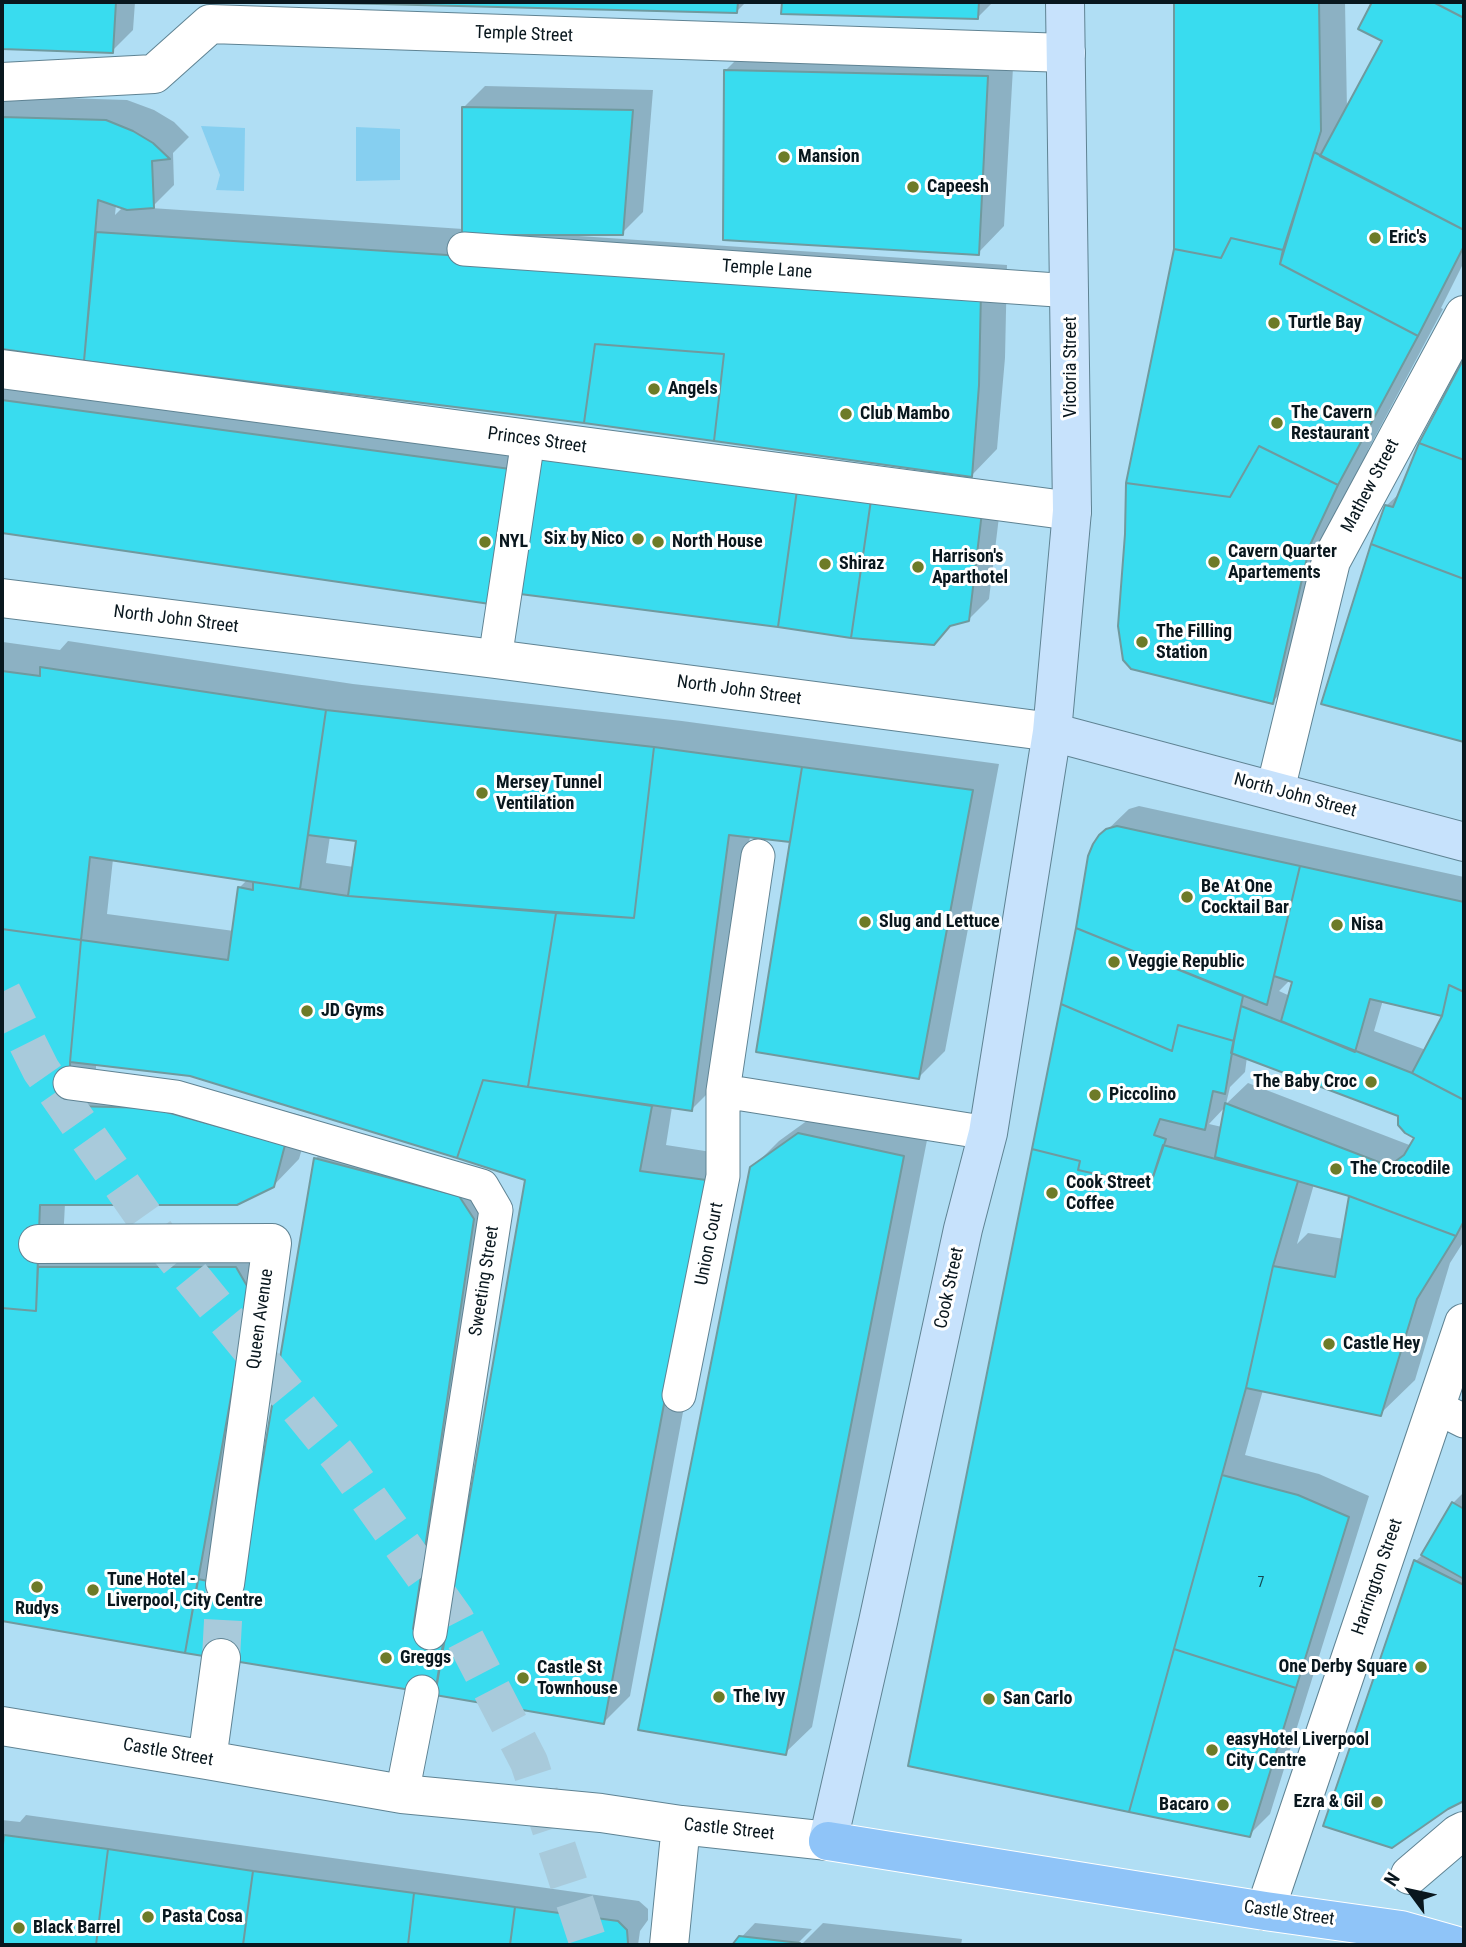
<!DOCTYPE html>
<style>
body{margin:0}
#map{position:relative;width:1466px;height:1947px;overflow:hidden;background:#c4eafc;font-family:"Roboto Condensed",sans-serif}
canvas{display:block}
.frame{position:absolute;inset:0;border:4px solid #09171e;pointer-events:none}
.north{position:absolute;left:1375px;top:1856px;width:70px;height:70px;-webkit-text-stroke:5px #fff;paint-order:stroke;rotate:303deg;font-size:19px;font-weight:700;line-height:28px;text-align:center;color:#09171e}
.north::after{content:'';display:block;margin:auto;width:24px;height:32px;background:#09171e;clip-path:polygon(50% 0,100% 100%,50% 72%,0 100%)}
</style>
<div id="map">
<canvas width="1466" height="1947"></canvas>
<div class="frame"></div>
<div class="north">N</div>
</div>
<script>
const c = document.querySelector('canvas').getContext('2d');
c.lineJoin = 'round';
function fill(path, color) { c.fillStyle = color; c.fill(path, 'evenodd'); }
const toPath = rows => new Path2D(rows.map(r => 'M' + r).join(''));
function trace(path, color, width, dash) { c.strokeStyle = color; c.lineWidth = width; c.lineCap = dash ? 'butt' : 'round'; c.setLineDash(dash || []); c.stroke(path); }
function label(font, color, halo, rows, align = 'center') {
  c.font = font + ' "Roboto Condensed",sans-serif'; c.lineWidth = 6; c.setLineDash([]); c.textBaseline = 'middle'; c.strokeStyle = halo; c.fillStyle = color; for (const [text, x, y, turn = 0] of rows) {
    c.save(); c.translate(x, y); c.rotate((+turn || 0) * Math.PI / 180); c.textAlign = isNaN(turn) ? turn : align; if (halo) c.strokeText(text, 0, 0); c.fillText(text, 0, 0); c.restore();
  }
}
const built = toPath([
 [2,2,1464,2,1464,1945,2,1945]
]);
const green = toPath([
 [201,126,245,128,244,191,216,190,220,175],
 [356,127,400,129,400,180,356,181]
]);
const shadow = toPath([
 [2,2,135,2,133,30,112,51,2,47],
 [352,2,746,2,737,11],
 [783,2,993,2,978,17,783,12],
 [1176,2,1345,2,1347,110,1384,40,1361,28,1374,2,1464,2,1464,262,1441,308,1443,309,1368,450,1371,451,1306,668,1272,702,1176,249],
 [752,44,1014,50,1004,226,978,253,726,70],
 [485,86,653,90,643,212,622,233,579,233,579,236,1007,265,1005,358,997,449,971,476,584,421,84,360,2,347,2,96,127,100,154,110,174,122,189,137,173,153,174,185,151,208,463,229,464,107],
 [116,205,123,207,115,215],
 [1464,362,1464,740,1323,702,1386,506,1401,492,1420,443],
 [2,370,536,443,489,602,2,531],
 [887,486,1002,492,989,599,968,620,954,623,934,643],
 [68,641,353,684,682,721,999,764,945,1051,918,1078,792,840,750,836,718,1083,692,1109,672,1107,666,1145,731,1155,630,1696,604,1722,2,1619,2,643,3,642,60,650],
 [330,836,358,839,354,867,326,863],
 [113,859,248,879,239,888,234,931,107,914],
 [96,1063,190,1074,527,1179,452,1607,438,1603,485,1170,342,1132,316,1158,247,1558,263,1241,63,1242,65,1203,273,1186,299,1159,311,1118,179,1082,96,1080],
 [1139,806,1464,877,1464,1241,1450,1263,1415,1380,1380,1414,1263,1390,1245,1455,1319,1474,1369,1496,1270,1814,1249,1835,910,1764,1077,928,1101,836,1129,809],
 [1288,979,1295,981,1290,996,1279,991,1288,982],
 [1383,1000,1444,1015,1426,1050,1374,1031],
 [1247,1057,1400,1115,1417,1137,1412,1146,1248,1083,1226,1104,1230,1087,1245,1072],
 [1226,1106,1222,1127,1209,1124],
 [1314,1184,1351,1195,1344,1239,1308,1233,1297,1244],
 [826,1107,929,1130,812,1727,785,1753,752,1168,779,1141],
 [1464,1492,1464,1800,1418,1827,1326,1825,1416,1561,1425,1552,1453,1503],
 [26,1815,639,1901,648,1909,648,1920,640,1931,638,1945,2,1945,2,1820,20,1822],
 [755,1923,812,1929,796,1945,734,1945],
 [823,1923,962,1939,961,1945,801,1945]
]);
const building = toPath([
 [2,2,116,2,113,53,2,49,2,2],
 [274,2,378,2,378,4,274,2],
 [378,2,738,2,737,13,378,4,378,2],
 [782,2,979,2,978,19,781,14,782,2],
 [1174,2,1319,2,1321,131,1283,250,1231,238,1221,258,1174,249,1174,2],
 [1372,2,1433,2,1464,18,1464,230,1320,156,1382,41,1358,29,1372,2],
 [1433,2,1464,2,1464,18,1433,2],
 [724,70,988,76,979,255,723,240,724,70],
 [462,107,633,110,623,235,462,235,462,107],
 [2,117,106,120,133,131,153,143,170,159,152,161,154,208,127,210,98,200,84,361,2,349,2,117],
 [1314,152,1464,230,1464,246,1418,336,1280,264,1314,152],
 [96,232,981,290,979,385,972,477,714,441,724,354,595,344,584,423,84,361,96,232],
 [1231,238,1283,250,1280,264,1418,336,1338,485,1259,446,1230,497,1126,483,1174,249,1221,258,1231,238],
 [595,344,724,354,714,441,584,423,595,344],
 [1464,358,1464,460,1419,443,1464,358],
 [2,400,510,469,490,604,2,533,2,400],
 [1419,443,1464,460,1464,579,1371,544,1385,505,1393,507,1419,443],
 [1259,446,1338,485,1310,545,1273,704,1131,669,1123,660,1118,626,1125,534,1126,483,1230,497,1259,446],
 [539,456,797,490,778,627,520,594,539,456],
 [797,490,871,500,851,638,778,627,797,490],
 [871,500,982,512,969,621,950,626,934,645,851,638,871,500],
 [1371,544,1464,579,1464,742,1321,704,1371,544],
 [40,667,326,710,300,889,90,857,81,940,2,929,2,671,40,676,40,667],
 [326,710,654,747,634,918,348,896,356,841,308,835,326,710],
 [654,747,802,767,790,842,729,835,692,1111,528,1087,556,913,634,918,654,747],
 [802,767,973,790,919,1079,756,1052,802,767],
 [1117,826,1300,866,1267,1005,1076,928,1088,856,1093,844,1099,835,1106,829,1117,826],
 [1300,866,1464,902,1464,992,1449,985,1442,1016,1370,999,1355,1052,1281,1021,1292,982,1274,976,1300,866],
 [253,882,348,896,556,913,528,1087,483,1080,457,1158,190,1076,70,1062,81,940,228,960,238,887,253,890,253,882],
 [1076,928,1243,996,1234,1041,1178,1025,1172,1051,1061,1004,1076,928],
 [2,929,81,940,70,1062,71,1106,152,1108,285,1145,274,1187,237,1205,40,1205,36,1311,2,1308,2,929],
 [1449,985,1464,992,1464,1100,1412,1073,1442,1016,1449,985],
 [1061,1004,1172,1051,1178,1025,1234,1041,1225,1094,1213,1091,1205,1130,1160,1119,1154,1135,1166,1139,1150,1186,1078,1170,1080,1161,1032,1149,1061,1004],
 [1241,1006,1412,1073,1464,1100,1464,1221,1456,1236,1349,1196,1215,1157,1225,1103,1389,1166,1404,1155,1414,1138,1405,1133,1398,1125,1398,1116,1231,1053,1241,1006],
 [483,1080,652,1106,640,1171,706,1180,604,1724,435,1695,525,1180,457,1158,483,1080],
 [798,1133,904,1156,786,1755,638,1730,750,1167,798,1133],
 [1163,1145,1298,1181,1273,1266,1246,1388,1129,1812,908,1766,1032,1149,1080,1161,1078,1170,1150,1186,1163,1145],
 [314,1158,459,1196,474,1219,413,1629,444,1637,435,1694,185,1653,198,1579,241,1588,314,1158],
 [1349,1196,1456,1236,1417,1299,1381,1416,1246,1388,1273,1266,1335,1277,1349,1196],
 [38,1267,236,1267,250,1291,185,1653,2,1621,2,1308,36,1311,38,1267],
 [1222,1475,1298,1495,1349,1517,1296,1688,1174,1649,1222,1475],
 [1452,1502,1464,1509,1464,1579,1421,1555,1452,1502],
 [1414,1560,1464,1585,1464,1801,1448,1809,1392,1848,1323,1826,1414,1560],
 [1174,1649,1296,1688,1250,1837,1129,1812,1174,1649],
 [4,1835,108,1849,96,1945,2,1945,2,1854,4,1835],
 [108,1849,253,1871,243,1945,96,1945,108,1849],
 [253,1871,414,1893,408,1945,243,1945,253,1871],
 [414,1893,515,1907,510,1945,408,1945,414,1893],
 [515,1907,618,1921,627,1930,628,1943,626,1945,510,1945,515,1907],
 [739,1936,800,1943,800,1945,732,1945,739,1936]
]);
const streetTunnel = toPath([
 [221,1658,225,1584]
]);
const primaryTunnel = toPath([
 [2,992,41,1070,157,1235,339,1457,455,1619,529,1762,589,1945]
]);
const lane = toPath([
 [464,249,1071,291],
 [495,659,528,440],
 [70,1083,176,1097,482,1186,496,1210,430,1633],
 [723,1091,988,1133],
 [679,1395,723,1176,723,1091,758,856],
 [1436,1407,1464,1421],
 [402,1794,422,1692]
]);
const street = toPath([
 [2,82,154,74,210,24,1066,53],
 [2,369,1072,511],
 [2,598,495,659,1052,732],
 [1275,791,1331,561,1464,315],
 [38,1244,272,1243,225,1584],
 [2,1726,207,1760,402,1794,601,1813,681,1825,828,1841],
 [207,1760,221,1658],
 [1410,1875,1458,1834,1464,1831],
 [1265,1911,1464,1323],
 [669,1945,681,1825]
]);
const secondary = toPath([
 [1052,732,1464,842],
 [828,1841,878,1622,963,1229,988,1133,1052,732,1072,511,1065,2]
]);
const primary = toPath([
 [828,1841,1265,1911,1401,1930,1454,1945]
]);
const markers = [
 [784,157,7,"#6d7b28"],
 [913,187,7,"#6d7b28"],
 [1375,238,7,"#6d7b28"],
 [1274,323,7,"#6d7b28"],
 [654,389,7,"#6d7b28"],
 [846,414,7,"#6d7b28"],
 [1277,423,7,"#6d7b28"],
 [638,539,7,"#6d7b28"],
 [485,542,7,"#6d7b28"],
 [658,542,7,"#6d7b28"],
 [1214,562,7,"#6d7b28"],
 [825,564,7,"#6d7b28"],
 [918,567,7,"#6d7b28"],
 [1142,642,7,"#6d7b28"],
 [482,793,7,"#6d7b28"],
 [1187,897,7,"#6d7b28"],
 [865,922,7,"#6d7b28"],
 [1337,925,7,"#6d7b28"],
 [1114,962,7,"#6d7b28"],
 [307,1011,7,"#6d7b28"],
 [1371,1082,7,"#6d7b28"],
 [1095,1095,7,"#6d7b28"],
 [1336,1169,7,"#6d7b28"],
 [1052,1193,7,"#6d7b28"],
 [1329,1344,7,"#6d7b28"],
 [37,1587,7,"#6d7b28"],
 [93,1590,7,"#6d7b28"],
 [386,1658,7,"#6d7b28"],
 [1421,1667,7,"#6d7b28"],
 [523,1678,7,"#6d7b28"],
 [719,1697,7,"#6d7b28"],
 [989,1699,7,"#6d7b28"],
 [1212,1750,7,"#6d7b28"],
 [1377,1802,7,"#6d7b28"],
 [1223,1805,7,"#6d7b28"],
 [148,1917,7,"#6d7b28"],
 [19,1928,7,"#6d7b28"]
];
const numberNames = [
 ["7",1261,1583]
];
const streetNames = [
 ["Temple Street",524,35,2],
 ["Temple Lane",767,270,4],
 ["Victoria Street",1071,367,-90],
 ["Princes Street",537,441,8],
 ["Mathew Street",1371,486,-62],
 ["North John Street",176,620,7],
 ["North John Street",739,691,8],
 ["North John Street",1295,796,15],
 ["Union Court",710,1244,-79],
 ["Sweeting Street",485,1281,-81],
 ["Cook Street",950,1288,-78],
 ["Queen Avenue",261,1319,-82],
 ["Harrington Street",1378,1577,-71],
 ["Castle Street",168,1753,10],
 ["Castle Street",729,1830,6],
 ["Castle Street",1289,1914,8]
];
const poiNames = [
 ["Mansion",798,157],
 ["Capeesh",927,187],
 ["Eric's",1389,238],
 ["Turtle Bay",1288,323],
 ["Angels",668,389],
 ["The Cavern",1291,413],
 ["Restaurant",1291,434],
 ["Club Mambo",860,414],
 ["Six by Nico",624,539,"right"],
 ["NYL",499,542],
 ["North House",672,542],
 ["Cavern Quarter",1228,552],
 ["Apartements",1228,573],
 ["Harrison's",932,557],
 ["Aparthotel",932,578],
 ["Shiraz",839,564],
 ["The Filling",1156,632],
 ["Station",1156,653],
 ["Mersey Tunnel",496,783],
 ["Ventilation",496,804],
 ["Be At One",1201,887],
 ["Cocktail Bar",1201,908],
 ["Slug and Lettuce",879,922],
 ["Nisa",1351,925],
 ["Veggie Republic",1128,962],
 ["JD Gyms",321,1011],
 ["The Baby Croc",1357,1082,"right"],
 ["Piccolino",1109,1095],
 ["The Crocodile",1350,1169],
 ["Cook Street",1066,1183],
 ["Coffee",1066,1204],
 ["Castle Hey",1343,1344],
 ["Tune Hotel -",107,1580],
 ["Liverpool, City Centre",107,1601],
 ["Rudys",37,1609,"center"],
 ["Greggs",400,1658],
 ["One Derby Square",1407,1667,"right"],
 ["Castle St",537,1668],
 ["Townhouse",537,1689],
 ["The Ivy",733,1697],
 ["San Carlo",1003,1699],
 ["easyHotel Liverpool",1226,1740],
 ["City Centre",1226,1761],
 ["Ezra & Gil",1363,1802,"right"],
 ["Bacaro",1209,1805,"right"],
 ["Pasta Cosa",162,1917],
 ["Black Barrel",33,1928]
];
fill(built, '#b0def4');
fill(green, '#86cff0');
fill(shadow, '#0003');
fill(building, '#39dcef');
trace(building, '#6f9a9f', 2);
trace(streetTunnel, '#a8cadb', 38, [38, 19]);
trace(primaryTunnel, '#a8cadb', 38, [38, 19]);
trace(lane, '#5f8393', 35);
trace(street, '#5f8393', 40);
trace(secondary, '#5f8393', 40);
trace(primary, '#fff', 40);
trace(lane, '#fff', 33);
trace(street, '#fff', 38);
trace(secondary, '#c7e2fc', 38);
trace(primary, '#8fc4f8', 38);
for (const [x, y, r, color] of markers) { const dot = new Path2D(); dot.arc(x, y, r, 0, 2 * Math.PI); c.fillStyle = color; c.fill(dot); trace(dot, '#fff', 2.5); }
label('14px', '#154852', null, numberNames);
label('18px', '#09171e', '#fff', streetNames);
label('bold 18px', '#09171e', '#fff', poiNames, 'left');
</script>
